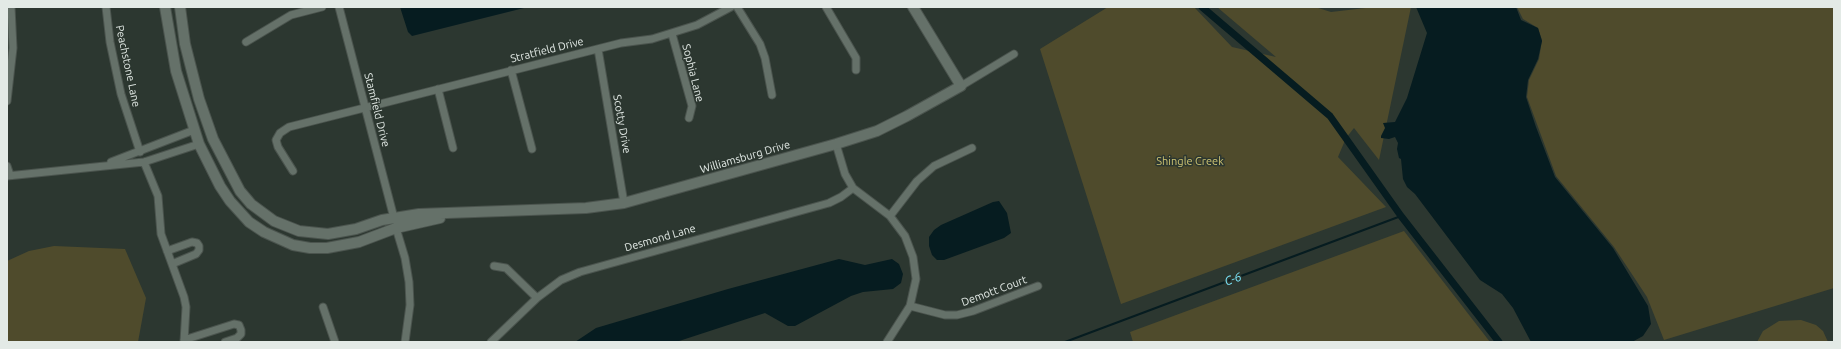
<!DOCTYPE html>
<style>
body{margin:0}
#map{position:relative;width:1841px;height:349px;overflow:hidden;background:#2c3730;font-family:Ubuntu,sans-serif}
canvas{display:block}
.frame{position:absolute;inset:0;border:8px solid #e3eae6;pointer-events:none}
</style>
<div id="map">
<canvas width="1841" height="349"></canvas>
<div class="frame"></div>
</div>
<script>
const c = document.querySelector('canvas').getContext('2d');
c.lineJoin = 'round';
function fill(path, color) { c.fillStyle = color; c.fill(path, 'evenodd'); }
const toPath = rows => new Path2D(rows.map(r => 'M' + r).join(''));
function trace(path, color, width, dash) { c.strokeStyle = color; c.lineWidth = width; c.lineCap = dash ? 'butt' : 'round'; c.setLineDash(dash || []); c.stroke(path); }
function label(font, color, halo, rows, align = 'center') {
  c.font = font + ' Ubuntu,sans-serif'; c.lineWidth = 3; c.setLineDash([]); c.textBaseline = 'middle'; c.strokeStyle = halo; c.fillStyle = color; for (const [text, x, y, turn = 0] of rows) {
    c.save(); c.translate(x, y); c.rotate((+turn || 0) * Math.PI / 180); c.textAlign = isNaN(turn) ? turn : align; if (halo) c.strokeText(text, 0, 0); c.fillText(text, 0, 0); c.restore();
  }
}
const green = toPath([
 [1108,7,1194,7,1232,47,1276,57,1217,7,1315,7,1331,12,1374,7,1411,7,1379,160,1354,128,1346,138,1338,157,1386,207,1121,304,1040,49],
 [1517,7,1834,7,1834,288,1664,340,1647,297,1614,247,1556,176,1527,97,1529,80,1539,59,1542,40,1538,28,1523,19],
 [1404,231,1490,342,1133,342,1130,332],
 [54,246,125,249,146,298,138,342,7,342,7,261,29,251],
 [1801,320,1816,325,1823,331,1828,342,1757,342,1763,331,1779,321]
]);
const water = toPath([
 [400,7,528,7,412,36,408,32],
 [1416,7,1516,7,1521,20,1538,28,1542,41,1538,59,1528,80,1526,97,1536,127,1555,177,1613,248,1648,306,1651,324,1643,336,1632,342,1531,342,1513,308,1502,294,1480,280,1415,194,1407,187,1403,179,1401,159,1399,158,1397,149,1398,143,1395,137,1389,139,1381,138,1381,136,1385,128,1383,123,1395,122,1407,98,1427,33],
 [999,201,1007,213,1011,233,1004,238,944,260,937,260,932,255,929,246,929,237,934,230,941,225,993,202],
 [839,259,865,265,892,259,899,264,903,274,901,283,893,289,863,292,851,296,795,326,788,326,765,313,676,342,575,342,596,328,728,289]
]);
const stream = toPath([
 [1065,342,1401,216]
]);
const canal = toPath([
 [1202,7,1330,116,1401,216,1499,342]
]);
const street = toPath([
 [106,7,110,42,121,94,140,152],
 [339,7,394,218],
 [737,7,760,44,765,58,772,95],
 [826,7,856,58,856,70],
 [672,34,692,106,689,118],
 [246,42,291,15,322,7],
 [598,49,624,203],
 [511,70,532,149],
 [961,86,1014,54],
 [438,89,453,148],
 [7,101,13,48,11,7],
 [836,144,845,174,853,188,890,216,905,236,913,257,916,279,910,306,887,342],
 [111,162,194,130],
 [144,162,158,196,161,234,184,297,186,307,184,342],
 [7,166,10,175],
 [293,171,278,147,276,140,280,133,289,127,621,43,652,39,697,25,731,7],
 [7,176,144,162,199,144],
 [890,216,917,181,934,166,972,148],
 [396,228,405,258,409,282,410,305,405,342],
 [167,251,192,242,197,243,199,246,199,250,196,254,172,264],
 [494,266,506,268,537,298],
 [910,306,945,315,957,315,973,311,1038,286],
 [323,307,335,342],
 [184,340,234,324,239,325,241,330,241,334,237,338,225,342],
 [491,342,537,298,561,280,580,272,829,203,841,197,853,188]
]);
const secondary = toPath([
 [165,7,176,71,199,144,220,186,230,201,249,222,264,232,293,245,310,248,327,248,359,242,396,228,440,218],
 [180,7,185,44,199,99,213,139,240,191,251,204,274,221,299,231,328,234,356,229,382,220,419,214,586,208,624,203,836,144,877,131,907,116,961,86,913,7]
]);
const streetNames = [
 ["Stratfield Drive",547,50,-14],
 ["Peachstone Lane",128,66,78],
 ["Sophia Lane",693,73,76],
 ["Stamfield Drive",377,110,76],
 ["Scotty Drive",622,124,80],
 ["Williamsburg Drive",745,157,-16],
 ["Desmond Lane",660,238,-16],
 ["Demott Court",994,291,-20]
];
const parkNames = [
 ["Shingle Creek",1190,161]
];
const waterNames = [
 ["C-6",1233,279,-20]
];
fill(green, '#4f4b2c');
fill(water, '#061c20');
trace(stream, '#061c20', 2);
trace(canal, '#061c20', 7);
trace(street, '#4b544e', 9);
trace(secondary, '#4b544e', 12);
trace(street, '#657169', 7);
trace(secondary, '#657169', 10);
label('11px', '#e3eae6', '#2c3730', streetNames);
label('11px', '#cec372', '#2c3730', parkNames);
label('italic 12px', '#7ce7fc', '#2c3730', waterNames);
</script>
